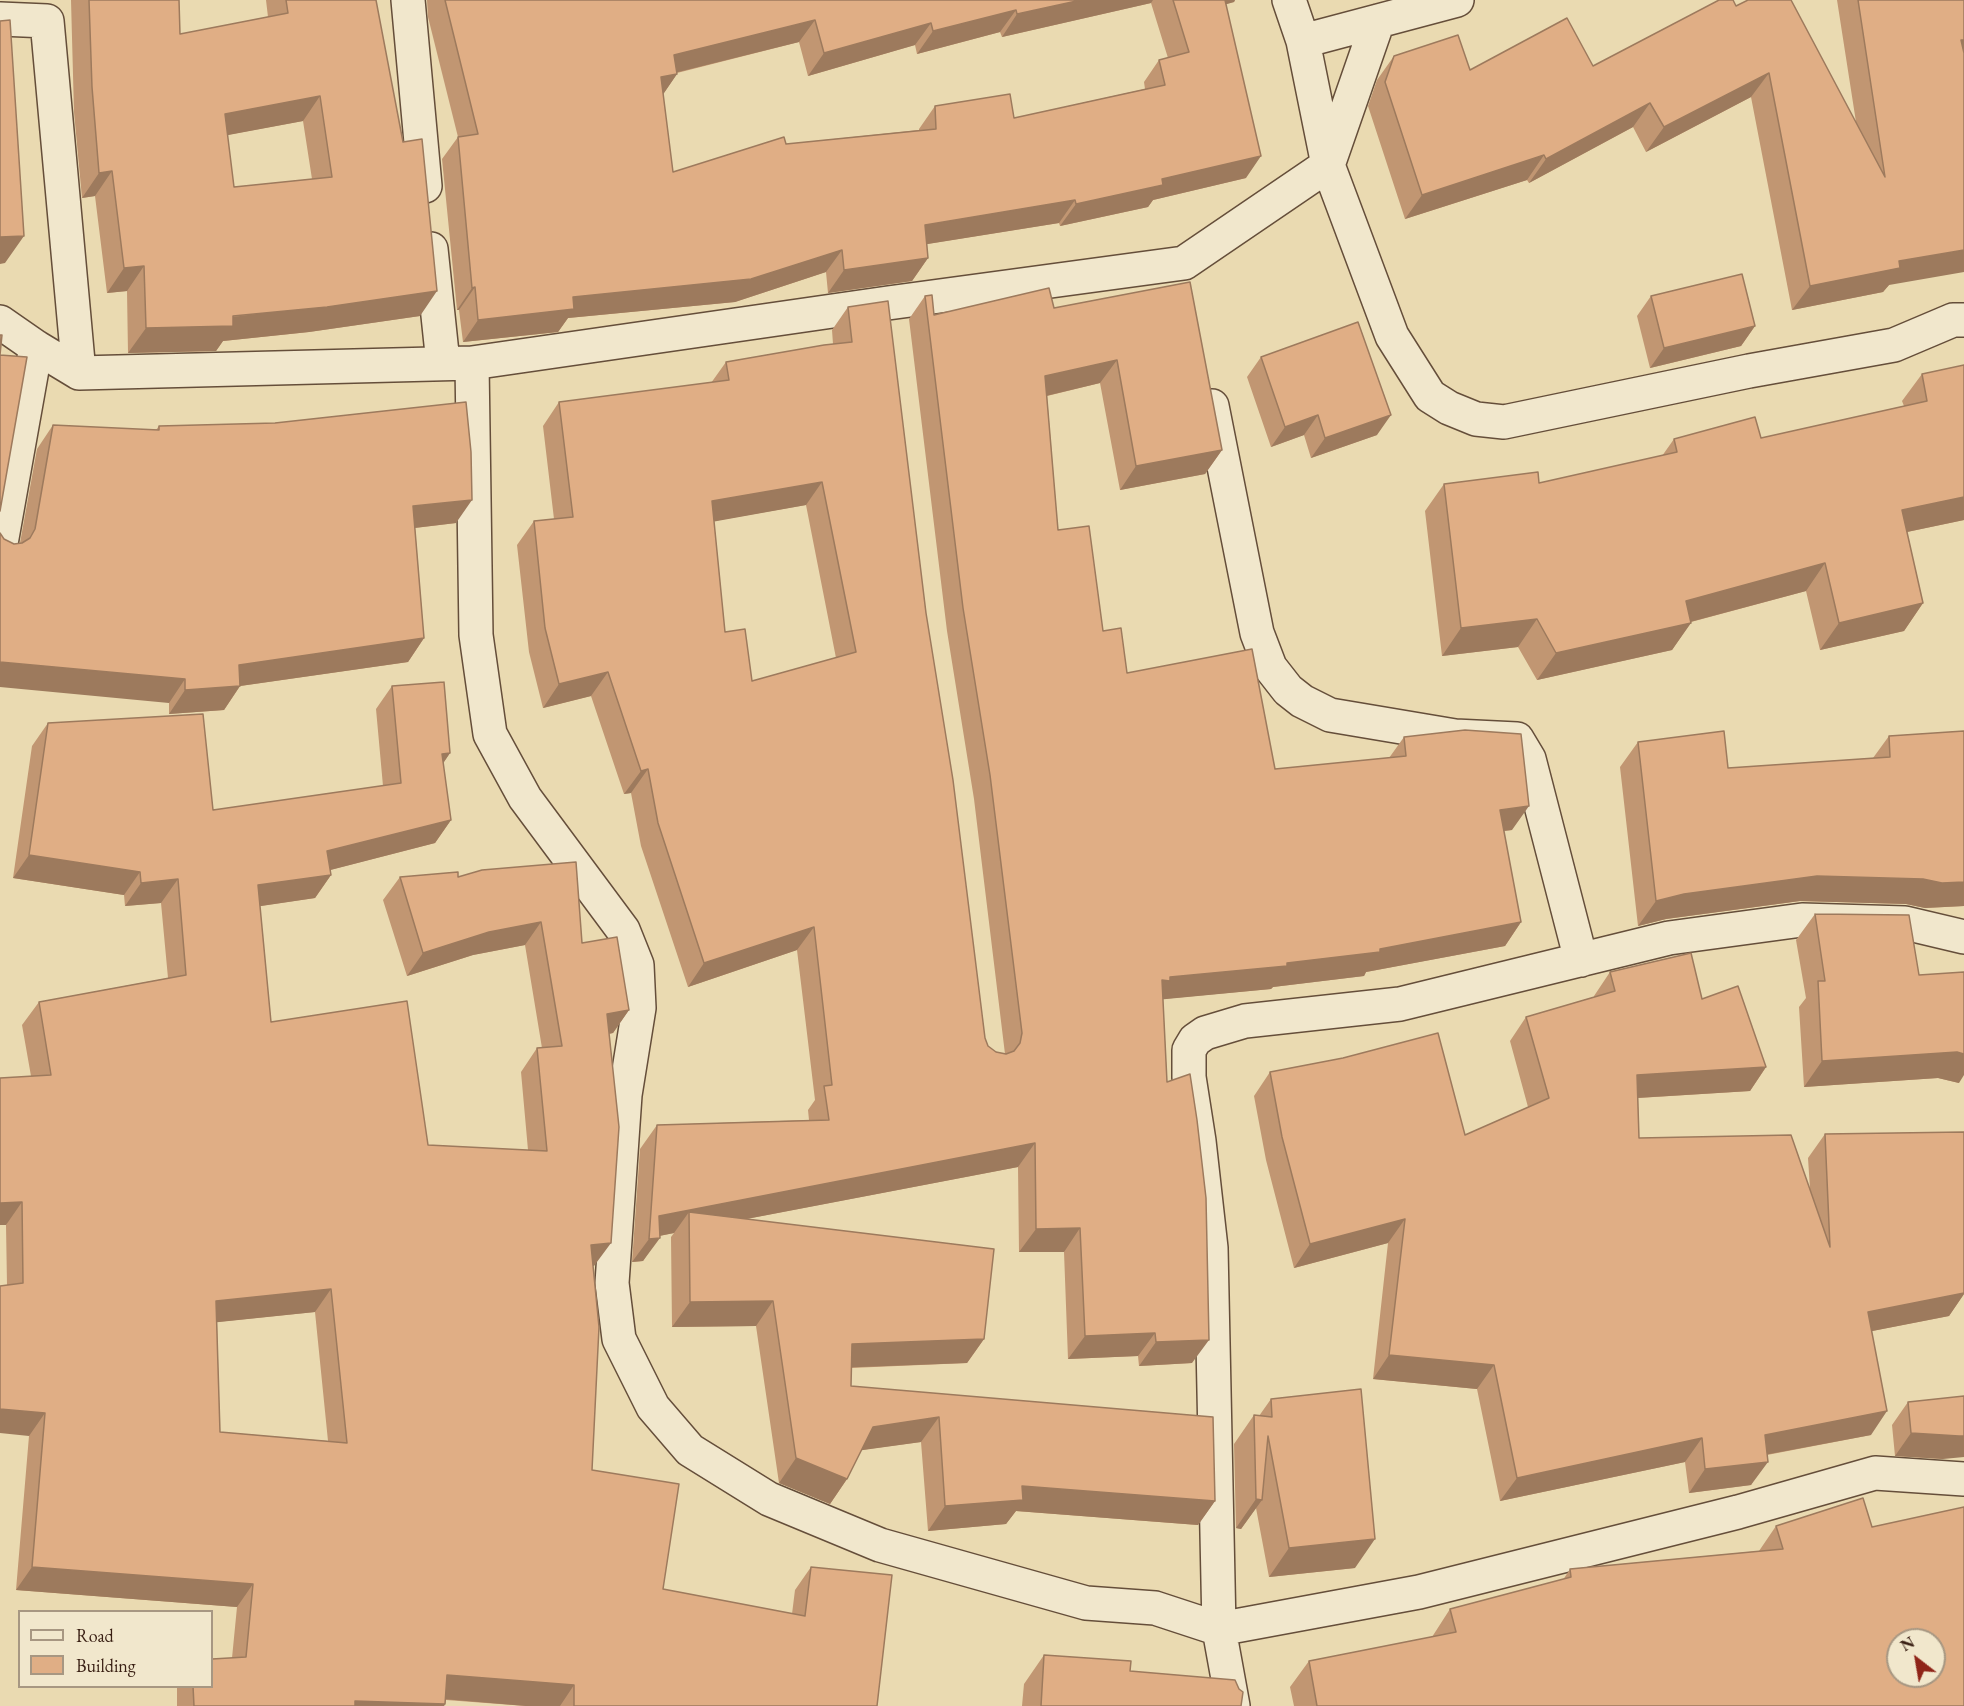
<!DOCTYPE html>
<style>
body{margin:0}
#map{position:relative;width:1964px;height:1706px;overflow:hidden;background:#eadab1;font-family:"EB Garamond",serif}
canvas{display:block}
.legend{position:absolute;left:18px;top:1610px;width:195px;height:78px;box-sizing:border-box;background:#f1e7cc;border:2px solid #a79782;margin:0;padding:8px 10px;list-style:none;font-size:18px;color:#391f13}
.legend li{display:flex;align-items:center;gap:12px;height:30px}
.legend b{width:30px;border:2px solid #a79782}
.north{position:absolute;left:1886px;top:1628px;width:60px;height:60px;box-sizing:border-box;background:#f1e7cc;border:2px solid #a79782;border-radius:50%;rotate:329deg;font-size:16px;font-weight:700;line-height:24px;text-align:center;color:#391f13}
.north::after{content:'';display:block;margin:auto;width:21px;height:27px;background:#8f2418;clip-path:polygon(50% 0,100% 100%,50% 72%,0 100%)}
</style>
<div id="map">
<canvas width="1964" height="1706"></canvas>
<ul class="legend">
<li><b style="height:8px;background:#f1e7cc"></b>Road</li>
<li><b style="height:16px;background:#e0ae85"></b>Building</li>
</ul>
<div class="north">N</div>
</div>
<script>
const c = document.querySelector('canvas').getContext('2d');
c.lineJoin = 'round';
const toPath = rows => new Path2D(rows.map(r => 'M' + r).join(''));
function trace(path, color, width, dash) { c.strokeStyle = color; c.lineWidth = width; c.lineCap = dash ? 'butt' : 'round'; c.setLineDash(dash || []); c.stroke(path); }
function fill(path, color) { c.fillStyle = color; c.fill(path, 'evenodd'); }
const minor = toPath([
 [408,0,425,186],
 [1289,0,1303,41,1328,165,1392,336,1430,396,1449,408,1476,419,1504,422,1749,371,1894,345,1953,320,1964,320],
 [0,19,47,21,79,373],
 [1303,41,1457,0],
 [431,249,443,363],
 [0,322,36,347,79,373,472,363,888,303,1184,263,1328,165,1378,21],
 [472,363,476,635,490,734,525,798,623,930,637,965,639,1008,625,1095,612,1283,619,1339,653,1407,690,1450,769,1499,880,1545,1086,1603,1155,1608,1219,1629,1419,1592,1738,1512,1875,1473,1964,1479],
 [1212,406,1257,633,1270,667,1288,690,1302,701,1330,715,1455,736,1517,739,1529,759,1581,960],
 [0,549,36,347],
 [1233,1706,1219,1629,1211,1248,1199,1141,1189,1077,1189,1050,1195,1040,1205,1033,1245,1021,1400,1004,1669,938,1802,920,1905,923,1964,937]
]);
const wall = toPath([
 [71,0,179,0,180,34,268,17,266,0,376,0,420,316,309,332,223,341,216,351,128,353,127,291,107,293,95,196,82,198,74,112],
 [303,121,312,179,234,187,227,135],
 [427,0,1235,0,1234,2,1226,4,1246,178,1153,200,1148,207,1060,226,1059,223,927,244,928,258,912,281,828,293,826,272,735,302,568,318,558,332,463,342,459,310,457,310,442,159,458,137,428,17],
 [1151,3,1168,58,1159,60,1144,82,1145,89,1014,118,935,106,919,129,919,130,786,144,673,172,663,94,677,74,677,73,799,42,808,76,915,45,917,54,1000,32,1002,37],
 [1837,0,1964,0,1889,285,1883,292,1792,310,1751,97,1646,152,1633,127,1529,183,1527,180,1405,219,1368,106,1377,80,1394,56,1470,70,1593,66,1736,6,1856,122],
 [1190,282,1222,450,1205,474,1120,490,1100,383,1047,396,1058,530,1103,631,1127,673,1275,769,1389,758,1404,737,1512,830,1504,831,1521,922,1505,946,1366,972,1364,976,1273,987,1271,989,1163,999,1167,1082,1192,1363,1139,1366,1138,1356,1068,1359,1064,1252,1019,1252,1018,1167,746,1219,984,1339,967,1363,851,1368,851,1386,1215,1501,1198,1525,1016,1511,1006,1524,928,1531,921,1442,861,1450,847,1479,830,1504,779,1483,756,1326,672,1327,671,1237,674,1233,659,1236,643,1261,632,1262,640,1149,657,1125,809,1120,808,1110,815,1100,797,950,688,987,641,846,631,793,624,794,591,696,543,708,529,652,517,545,534,521,554,519,543,426,559,402,711,383,726,362,833,344,832,330,848,307,926,613,985,1038,988,1046,996,1052,1005,1054,974,799,947,631,909,319,925,296,934,315,1054,308],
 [806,505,836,658,752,681,725,632,714,521],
 [1651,296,1755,326,1741,346,1650,368,1637,316],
 [1261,357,1377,435,1311,458,1304,435,1271,447,1247,377],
 [1964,365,1964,520,1907,532,1923,603,1904,631,1820,650,1806,591,1691,622,1672,650,1537,680,1518,647,1442,656,1425,511,1444,484,1539,483,1662,456,1674,439,1761,438,1904,406,1902,401,1922,374],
 [53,425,156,430,159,426,456,523,415,528,424,638,408,662,240,686,224,710,169,714,169,703,4,539,14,544,20,543,37,449],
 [392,686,450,753,443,763,451,820,435,843,330,870,331,875,315,898,260,906,271,1022,428,1145,528,1150,521,1072,537,1048,542,1048,525,945,473,955,407,976,383,900,400,877,458,877,582,943,629,1010,613,1033,609,1034,594,1266,593,1266,592,1470,663,1589,792,1614,795,1590,811,1567,877,1706,526,1706,446,1700,444,1706,177,1706,177,1686,212,1686,232,1658,237,1607,16,1590,29,1436,7,1285,6,1225,31,1076,22,1025,39,1002,168,978,161,903,125,906,124,895,13,878,32,746,48,723,213,810,383,786,376,709],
 [315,1312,328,1441,220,1432,217,1322],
 [1964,731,1964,906,1925,908,1906,904,1800,901,1666,919,1638,926,1620,767,1638,742,1728,768,1873,758,1889,736],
 [1815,914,1919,975,1959,1083,1938,1078,1804,1087,1799,1007,1806,998,1796,940],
 [1610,972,1702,999,1766,1067,1750,1091,1638,1098,1639,1138,1810,1189,1808,1158,1825,1134,1964,1132,1964,1294,1949,1316,1872,1331,1871,1435,1767,1455,1751,1485,1689,1493,1685,1462,1500,1501,1477,1389,1373,1379,1388,1243,1294,1268,1266,1160,1254,1096,1270,1072,1465,1135,1528,1107,1510,1041,1526,1017,1594,997,1594,996],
 [1271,1399,1355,1568,1269,1577,1256,1508,1241,1529,1236,1528,1234,1444,1254,1415,1259,1416],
 [1908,1402,1943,1459,1895,1456,1892,1425],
 [1776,1526,1872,1527,1964,1706,1294,1706,1290,1687,1309,1661,1432,1637,1450,1609,1563,1580,1570,1569,1759,1551],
 [1044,1655,1130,1671,1241,1706,1022,1706,1024,1684]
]);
const shadedWall = toPath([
 [1081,0,1153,0,1151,3,1002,37,1017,14],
 [1213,0,1235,0,1234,2,1206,10],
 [1016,10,1000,32,917,54,933,31],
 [815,20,799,42,658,77,674,55],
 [931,23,915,45,808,76,824,53],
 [1961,40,1964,40,1964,61],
 [1769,73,1751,97,1646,152,1664,127],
 [677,74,662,96,661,77],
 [320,96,303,121,207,139,225,114],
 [1650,103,1633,127,1529,183,1546,159],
 [1544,155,1527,180,1405,219,1422,195],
 [1261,156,1246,178,1153,200,1148,207,1060,226,1076,204,1162,179],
 [112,171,95,196,82,198,99,173],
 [1075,200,1059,223,909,247,925,225],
 [24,236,5,263,0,264,0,237],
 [842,250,826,272,735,302,568,318,558,332,463,342,478,320,573,297],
 [1964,250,1964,272,1889,285,1883,292,1792,310,1810,286,1899,261],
 [928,258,912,281,828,293,844,270],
 [144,266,127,291,107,293,124,268],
 [475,287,459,310,457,310,472,288],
 [437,291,420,316,309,332,223,341,216,351,128,353,146,328],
 [1755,326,1741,346,1650,368,1664,348],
 [1117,360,1100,383,1029,400,1045,376],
 [1318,415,1304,435,1271,447,1285,427],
 [1391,415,1377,435,1311,458,1325,438],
 [1222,450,1205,474,1120,490,1136,466],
 [822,482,806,505,695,525,712,501],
 [1964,497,1964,520,1883,537,1902,510],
 [472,500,456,523,397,530,413,506],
 [1825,563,1806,591,1675,626,1691,623,1672,650,1537,680,1556,653,1686,601],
 [1923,603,1904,631,1820,650,1839,623],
 [1537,619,1518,647,1442,656,1461,628],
 [424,638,408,662,240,686,224,710,169,714,185,690,239,665],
 [0,662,185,679,169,703,0,687],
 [608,672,591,696,543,708,559,684],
 [450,753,434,777,442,754],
 [648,769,631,793,624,794,641,771],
 [1529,806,1512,830,1484,833,1500,810],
 [451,820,435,843,311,875,327,851],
 [29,855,140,872,124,895,13,878],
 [331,875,315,898,241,909,258,885],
 [1817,876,1923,879,1964,882,1964,906,1925,908,1906,904,1800,901,1666,919,1638,926,1656,901,1684,894],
 [178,879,161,903,125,906,141,883],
 [541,922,525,945,473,955,407,976,423,953,489,932],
 [1521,922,1505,946,1366,972,1364,976,1273,987,1271,989,1156,1000,1162,980,1170,977,1287,963,1380,949],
 [814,927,797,950,688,987,704,963],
 [629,1010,613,1033,591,1037,607,1014],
 [1957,1052,1964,1054,1964,1075,1959,1083,1938,1078,1804,1087,1822,1061],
 [1766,1067,1750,1091,1620,1099,1637,1075],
 [1035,1143,1018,1167,689,1230,689,1212,674,1233,649,1238,659,1216],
 [22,1202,6,1225,0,1225,0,1203],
 [1405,1219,1388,1243,1294,1268,1310,1244],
 [1080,1228,1064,1252,1019,1252,1036,1229],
 [660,1238,643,1261,632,1262,649,1239],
 [611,1243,594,1266,575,1268,591,1245],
 [331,1289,315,1312,200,1324,216,1301],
 [1964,1293,1964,1294,1949,1316,1852,1335,1868,1312],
 [773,1301,756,1326,672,1327,690,1302],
 [1155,1333,1138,1356,1068,1359,1085,1336],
 [984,1339,967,1363,834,1368,852,1344],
 [1209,1340,1192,1363,1139,1366,1156,1342],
 [1389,1355,1494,1365,1477,1389,1373,1379],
 [0,1409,45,1413,29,1436,0,1433],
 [1887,1411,1871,1435,1748,1458,1765,1435],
 [939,1417,921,1442,856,1451,873,1427],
 [1911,1433,1964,1436,1964,1457,1943,1459,1895,1456],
 [1702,1438,1685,1462,1500,1501,1517,1478],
 [796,1458,847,1479,830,1504,779,1483],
 [1768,1462,1751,1485,1689,1493,1705,1469],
 [1022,1486,1215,1501,1198,1525,1016,1511,1006,1524,928,1531,945,1506],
 [1256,1499,1262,1500,1241,1529,1236,1528],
 [1375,1539,1355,1568,1269,1577,1289,1548],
 [32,1567,253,1584,237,1607,16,1590],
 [447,1675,574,1685,560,1706,526,1706,431,1698],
 [355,1701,445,1704,444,1706,352,1706]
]);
const building = toPath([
 [89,0,179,0,180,34,288,13,286,0,376,0,403,142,422,139,437,291,327,307,233,316,233,326,146,328,144,266,124,268,112,171,99,173,92,87,89,0],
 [320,96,332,177,234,187,225,114,320,96],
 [445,0,1081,0,1017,14,1016,10,933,31,931,23,824,53,815,20,674,55,677,74,661,77,673,172,784,137,786,144,936,129,935,106,1010,94,1014,118,1165,85,1159,60,1189,52,1173,0,1225,0,1261,156,1162,179,1163,185,1076,204,1075,200,925,225,928,258,844,270,842,250,751,279,573,297,574,309,478,320,475,287,472,288,458,137,478,134,445,0],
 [1719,0,1733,0,1736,6,1748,0,1791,0,1885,177,1858,0,1964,0,1964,40,1961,40,1964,53,1964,250,1899,261,1900,268,1810,286,1769,73,1664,127,1650,103,1546,159,1544,155,1422,195,1385,82,1394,56,1458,35,1470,70,1567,18,1593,66,1719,0],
 [10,20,24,236,0,237,0,21,10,20],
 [1742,274,1755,326,1664,348,1651,296,1742,274],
 [1190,282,1222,450,1136,466,1117,360,1045,376,1058,530,1089,526,1103,631,1121,628,1127,673,1252,649,1275,769,1406,756,1404,737,1465,730,1521,734,1529,806,1500,810,1521,922,1380,949,1380,952,1287,963,1287,966,1170,977,1170,981,1162,980,1167,1082,1190,1074,1197,1120,1206,1198,1209,1340,1156,1342,1155,1333,1085,1336,1080,1228,1036,1229,1035,1143,659,1216,660,1238,649,1239,657,1125,829,1120,824,1086,832,1085,814,927,704,963,658,823,648,769,641,771,608,672,559,684,545,628,534,521,573,517,559,402,729,380,726,362,824,345,852,342,848,307,888,301,926,613,953,780,985,1038,988,1046,996,1052,1006,1054,1014,1051,1020,1043,1022,1033,990,775,963,608,925,296,932,295,934,315,1049,288,1054,308,1190,282],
 [822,482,856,652,752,681,745,629,725,632,712,501,822,482],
 [1358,322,1391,415,1325,438,1318,415,1285,427,1261,357,1358,322],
 [0,335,2,335,0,355,27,357,0,511,0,335],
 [1964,365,1964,497,1902,510,1923,603,1839,623,1825,563,1686,601,1691,623,1556,653,1537,619,1461,628,1444,484,1538,472,1539,483,1677,452,1674,439,1755,417,1761,438,1927,401,1922,374,1964,365],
 [466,402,471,452,472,500,413,506,424,638,239,665,240,686,185,690,185,679,0,662,0,533,4,539,14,544,22,543,30,538,35,529,53,425,159,430,159,426,275,423,466,402],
 [444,682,450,753,442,754,451,820,327,851,331,875,258,885,271,1022,407,1001,428,1145,547,1151,537,1048,562,1046,541,922,489,932,423,953,400,877,458,872,458,877,482,870,576,862,582,943,617,937,629,1010,607,1014,619,1127,611,1243,591,1245,599,1327,592,1470,679,1484,663,1589,805,1616,811,1567,892,1575,877,1706,574,1706,574,1685,447,1675,445,1704,355,1701,355,1706,194,1706,193,1686,212,1686,212,1659,246,1657,253,1584,32,1567,45,1413,0,1409,0,1286,23,1283,22,1202,0,1203,0,1078,51,1075,39,1002,186,975,178,879,141,883,140,872,29,855,48,723,203,714,213,810,401,783,392,686,444,682],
 [331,1289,347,1443,220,1432,216,1301,331,1289],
 [1724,731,1728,768,1890,757,1889,736,1964,731,1964,882,1942,883,1923,879,1817,876,1684,894,1656,901,1638,742,1724,731],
 [1815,914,1909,915,1919,975,1964,972,1964,1054,1957,1052,1822,1061,1818,981,1825,981,1815,914],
 [1691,953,1702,999,1738,986,1766,1067,1637,1075,1639,1138,1791,1135,1830,1247,1825,1134,1964,1132,1964,1293,1868,1312,1887,1411,1765,1435,1768,1462,1705,1469,1702,1438,1517,1478,1494,1365,1389,1355,1405,1219,1310,1244,1282,1137,1270,1072,1343,1058,1438,1033,1465,1135,1549,1098,1526,1017,1615,991,1610,972,1691,953],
 [689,1212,994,1249,984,1339,852,1344,851,1386,1213,1417,1215,1501,1022,1486,1023,1500,945,1506,939,1417,873,1427,847,1479,796,1458,773,1301,690,1302,689,1212],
 [1361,1389,1375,1539,1289,1548,1268,1436,1262,1500,1256,1499,1254,1415,1272,1417,1271,1399,1361,1389],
 [1964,1396,1964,1436,1959,1436,1911,1433,1908,1402,1964,1396],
 [1863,1498,1872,1527,1964,1507,1964,1706,1317,1706,1309,1661,1456,1632,1450,1609,1571,1577,1570,1569,1783,1549,1776,1526,1863,1498],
 [1898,1640,1934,1640,1934,1676,1898,1676,1898,1640],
 [1044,1655,1131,1661,1130,1671,1235,1680,1239,1689,1243,1692,1241,1706,1041,1706,1044,1655]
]);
trace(minor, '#654e3a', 36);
trace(minor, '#f1e7cc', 33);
fill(wall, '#c19672');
fill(shadedWall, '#9d7a5d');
fill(building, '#e0ae85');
trace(building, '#9d7a5d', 1.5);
</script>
